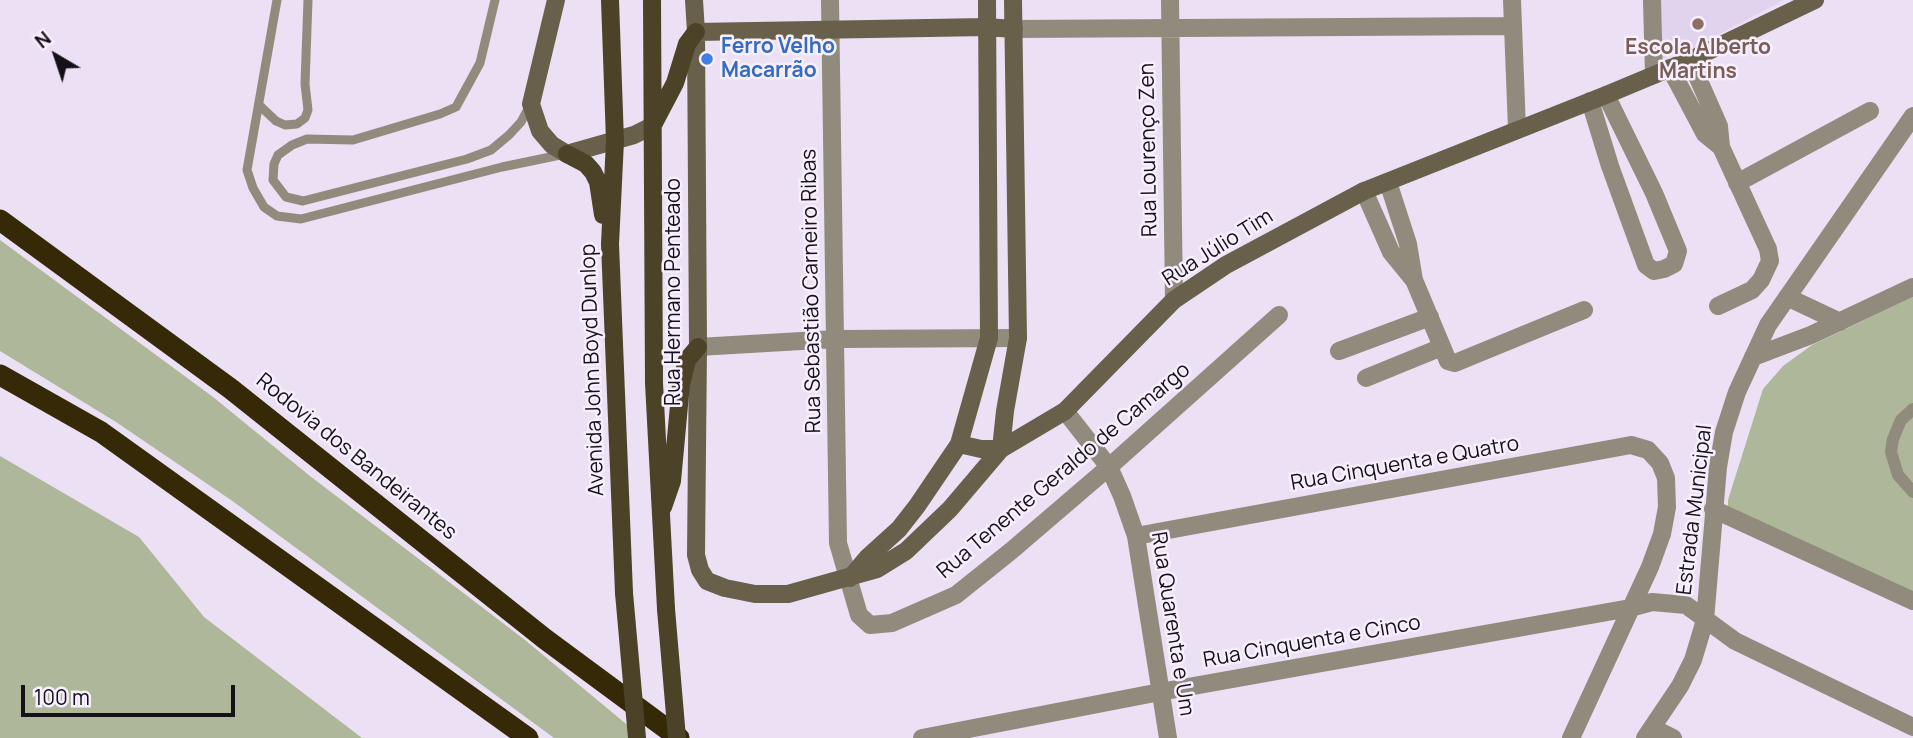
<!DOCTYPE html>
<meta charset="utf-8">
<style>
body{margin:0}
#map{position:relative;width:1913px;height:738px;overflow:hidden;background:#ebe0f4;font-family:Manrope,sans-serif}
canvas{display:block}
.north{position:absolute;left:21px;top:21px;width:70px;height:70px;-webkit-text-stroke:5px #f7eefe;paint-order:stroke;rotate:321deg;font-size:19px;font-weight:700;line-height:28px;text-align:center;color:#151118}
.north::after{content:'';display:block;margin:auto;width:24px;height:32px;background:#151118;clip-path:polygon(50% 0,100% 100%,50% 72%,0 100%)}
.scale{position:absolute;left:21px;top:685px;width:214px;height:32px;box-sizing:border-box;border:4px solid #151118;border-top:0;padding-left:9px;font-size:21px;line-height:24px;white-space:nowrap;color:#151118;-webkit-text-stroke:5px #f7eefe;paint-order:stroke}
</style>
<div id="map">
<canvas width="1913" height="738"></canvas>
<div class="north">N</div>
<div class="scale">100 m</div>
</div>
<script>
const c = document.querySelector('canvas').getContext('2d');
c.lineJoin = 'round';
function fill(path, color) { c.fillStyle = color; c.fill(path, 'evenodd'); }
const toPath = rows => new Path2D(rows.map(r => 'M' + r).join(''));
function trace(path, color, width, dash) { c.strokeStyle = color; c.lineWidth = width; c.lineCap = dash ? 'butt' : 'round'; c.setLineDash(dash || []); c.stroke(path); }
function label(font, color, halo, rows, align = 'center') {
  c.font = font + ' Manrope,sans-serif'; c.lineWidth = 5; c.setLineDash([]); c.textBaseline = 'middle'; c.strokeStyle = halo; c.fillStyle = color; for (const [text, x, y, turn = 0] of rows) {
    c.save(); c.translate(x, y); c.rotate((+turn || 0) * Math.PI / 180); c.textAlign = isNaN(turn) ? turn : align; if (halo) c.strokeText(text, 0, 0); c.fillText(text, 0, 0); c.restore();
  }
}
const built = toPath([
 [1658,0,1784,0,1693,48,1658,60]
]);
const green = toPath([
 [0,240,213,397,310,476,525,640,643,738,554,738,231,500,116,422,0,351],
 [1913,297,1913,595,1728,508,1728,500,1763,389,1783,366,1812,345],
 [0,456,139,537,204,617,362,738,0,738]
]);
const service = toPath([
 [277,0,247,170,253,188,264,207,277,216,301,219,502,167,565,154],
 [495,0,480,63,456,107,440,114,353,140,307,139,292,145,278,155,274,164,273,180,286,197,303,201,467,159,491,150,509,135,521,122,530,105],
 [259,105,276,121,285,125,297,124,305,118,308,110,305,84,308,0]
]);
const pedestrian = toPath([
 [1913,409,1901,420,1893,439,1891,452,1898,475,1913,492]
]);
const minor = toPath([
 [830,0,838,543,859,615,870,625,892,623,956,595,1011,551,1109,467,1279,315],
 [1170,0,1174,300],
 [1512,0,1517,129],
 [1652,0,1654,75],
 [1014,29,1513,26],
 [1690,60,1719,126,1721,147,1768,249,1770,261,1761,280,1752,290,1718,306],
 [1670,68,1705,134,1721,147],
 [1590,101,1610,166,1646,265,1654,271,1664,269,1674,264,1678,251,1654,193,1606,95],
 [1388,182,1408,244,1414,280,1448,361,1455,363,1584,310],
 [1737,183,1870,111],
 [1364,191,1391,252,1413,279],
 [1787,297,1840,322],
 [698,347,836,339,1018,338],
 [1339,351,1430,317],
 [1753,357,1811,335,1913,287],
 [1366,378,1442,347],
 [1065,411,1109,467,1122,496,1136,536,1168,738],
 [1713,509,1913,601],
 [1136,536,1631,445,1648,450,1660,463,1666,478,1667,507,1662,534,1650,567,1571,738],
 [1653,728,1673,738],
 [922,738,1160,692,1630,608,1652,602,1686,605,1735,641,1913,727],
 [1645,738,1680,686,1693,660,1705,620,1718,467,1724,432,1737,392,1768,325,1913,116]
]);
const secondary = toPath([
 [556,0,531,104,540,131,552,145,567,154,634,135,652,126],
 [694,0,696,32,698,347,696,555,700,570,707,581,725,588,755,594,788,594,877,569,906,551,950,509,1001,449,1065,411,1174,300,1226,265,1364,191,1606,95,1690,60,1815,0],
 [696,32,986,27,1014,29],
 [959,444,981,449,1001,449],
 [1001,449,1005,411,1018,338,1013,0],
 [850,578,867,558,899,529,917,506,959,444,989,338,987,0]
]);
const primary = toPath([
 [610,0,615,141,610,244,624,593],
 [652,0,654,383,666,609],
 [654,123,675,83,687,44,696,32],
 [567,154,586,164,593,172,598,182,603,215],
 [663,507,672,481,681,384,687,360,698,347]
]);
const motorway = toPath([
 [0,220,231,389,545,639,679,738],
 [0,375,101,432,528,738]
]);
const primaryBridge = toPath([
 [624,593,637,738],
 [666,609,677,738]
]);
const markers = [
 [1698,24,7,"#8d6e63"],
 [707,59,7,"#3f7fe0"]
];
const shopNames = [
 ["Ferro Velho",721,47],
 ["Macarrão",721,71]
];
const educationNames = [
 ["Escola Alberto",1698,48],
 ["Martins",1698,72]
];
const streetNames = [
 ["Rua Lourenço Zen",1149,150,-91],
 ["Rua Júlio Tim",1218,248,-32],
 ["Rua Sebastião Carneiro Ribas",812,291,-91],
 ["Rua Hermano Penteado",674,292,-90],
 ["Avenida John Boyd Dunlop",593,370,-92],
 ["Rodovia dos Bandeirantes",356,457,39],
 ["Rua Cinquenta e Quatro",1405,464,-10],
 ["Rua Tenente Geraldo de Camargo",1064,471,-40],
 ["Estrada Municipal",1695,510,-83],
 ["Rua Quarenta e Um",1172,624,81],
 ["Rua Cinquenta e Cinco",1312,642,-10]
];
fill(built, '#e1d2ed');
fill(green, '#aeb799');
trace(service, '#908b7c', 9);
trace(pedestrian, '#908b7c', 12);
trace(minor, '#908b7c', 18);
trace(secondary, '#68604a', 18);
trace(primary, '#4c4228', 18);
trace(motorway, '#352908', 21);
trace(primaryBridge, '#4c4228', 18);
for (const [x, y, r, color] of markers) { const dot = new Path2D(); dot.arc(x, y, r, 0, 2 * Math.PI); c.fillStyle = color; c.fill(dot); trace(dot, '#f7eefe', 2.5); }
label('bold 21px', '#366cbe', '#f7eefe', shopNames, 'left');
label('bold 21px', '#785e54', '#f7eefe', educationNames);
label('21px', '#151118', '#f7eefe', streetNames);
</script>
